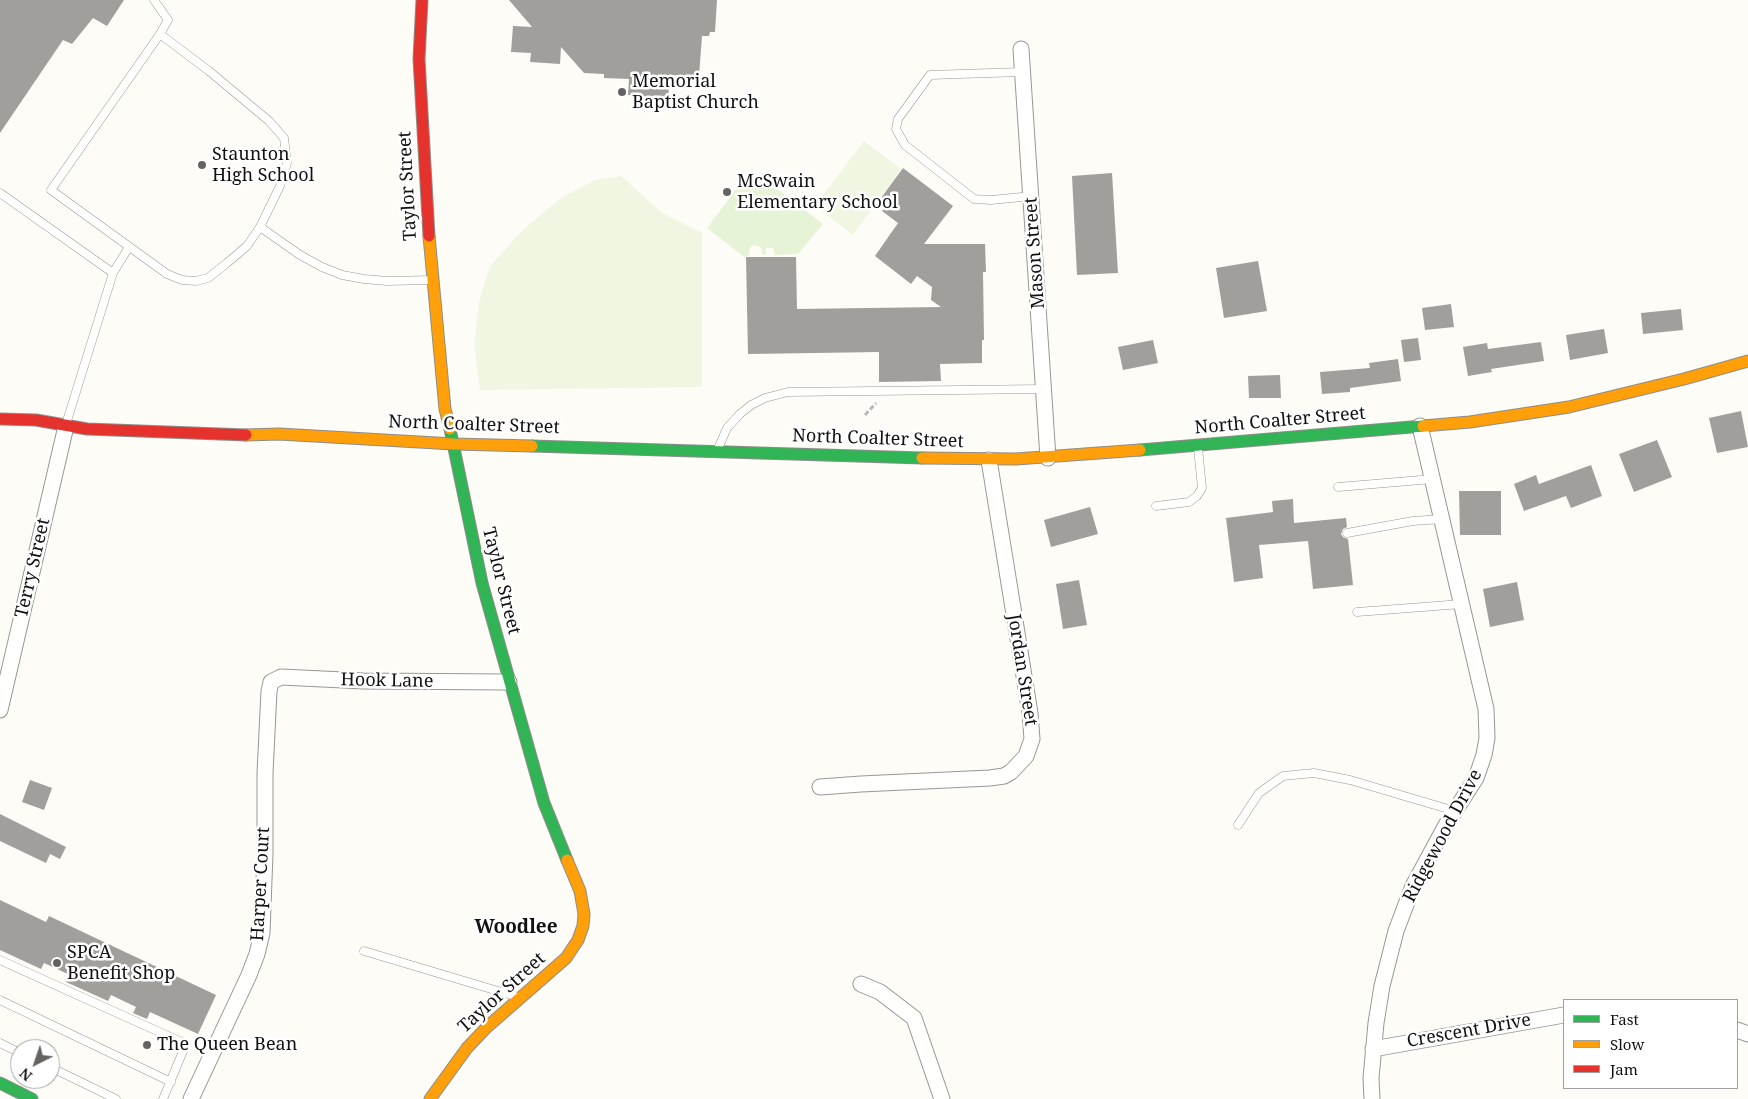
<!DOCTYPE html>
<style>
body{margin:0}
#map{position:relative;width:1748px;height:1099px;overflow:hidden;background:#fdfcf7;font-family:"Noto Serif",serif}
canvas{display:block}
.legend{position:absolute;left:1563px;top:999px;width:175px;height:90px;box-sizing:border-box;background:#fff;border:1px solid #a0a0a0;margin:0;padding:6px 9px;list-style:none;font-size:15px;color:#111}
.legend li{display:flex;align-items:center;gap:10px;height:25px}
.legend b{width:25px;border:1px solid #a0a0a0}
.north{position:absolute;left:10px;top:1039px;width:50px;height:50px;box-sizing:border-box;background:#fff;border:1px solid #a0a0a0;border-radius:50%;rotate:221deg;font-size:14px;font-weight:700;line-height:20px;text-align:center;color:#111}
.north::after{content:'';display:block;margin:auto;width:18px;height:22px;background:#646362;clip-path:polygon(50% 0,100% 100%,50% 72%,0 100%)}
</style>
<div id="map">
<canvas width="1748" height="1099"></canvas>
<ul class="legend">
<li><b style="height:6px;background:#30b455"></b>Fast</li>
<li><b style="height:6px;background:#ff9f0a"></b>Slow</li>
<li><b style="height:6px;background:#e5322d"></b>Jam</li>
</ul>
<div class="north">N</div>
</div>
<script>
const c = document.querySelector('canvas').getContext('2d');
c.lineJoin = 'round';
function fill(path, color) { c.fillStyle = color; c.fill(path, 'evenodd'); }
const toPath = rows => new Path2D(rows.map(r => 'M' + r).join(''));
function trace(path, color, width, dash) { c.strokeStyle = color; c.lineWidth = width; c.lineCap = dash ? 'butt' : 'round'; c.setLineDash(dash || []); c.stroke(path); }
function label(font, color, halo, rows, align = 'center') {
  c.font = font + ' "Noto Serif",serif'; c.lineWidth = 5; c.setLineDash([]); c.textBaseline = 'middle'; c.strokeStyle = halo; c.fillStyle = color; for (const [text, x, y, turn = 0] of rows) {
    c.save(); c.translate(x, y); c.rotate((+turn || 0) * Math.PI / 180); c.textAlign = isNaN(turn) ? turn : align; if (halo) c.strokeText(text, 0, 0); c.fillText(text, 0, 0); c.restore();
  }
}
const green = toPath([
 [740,184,771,184,823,224,798,254,775,255,773,248,766,248,766,255,762,254,761,247,754,245,750,247,749,255,744,257,707,228]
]);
const pitch = toPath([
 [864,141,901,169,853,235,815,206],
 [621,176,662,213,702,233,702,387,480,390,474,345,479,302,490,266,523,230,561,198,595,180]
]);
const building = toPath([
 [0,0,124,0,107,26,93,18,72,44,63,40,0,133],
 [509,0,717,0,715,32,710,32,709,36,702,36,699,76,670,75,668,98,628,95,629,79,604,78,604,74,584,73,561,47,560,64,530,62,531,53,511,52,513,26,532,27],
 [903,168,953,206,924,244,985,244,986,272,983,272,984,340,982,340,982,363,940,364,941,381,879,382,879,352,748,354,746,257,796,257,797,309,941,307,931,300,932,287,917,276,911,284,875,256,898,223,882,211,886,207,878,202],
 [1112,173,1118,273,1077,275,1072,176],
 [1258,261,1267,311,1224,318,1216,268],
 [1451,304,1454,327,1425,330,1422,308],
 [1681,309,1683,330,1643,334,1641,313],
 [1604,329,1608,353,1570,360,1566,335],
 [1418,338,1421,360,1404,362,1401,340],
 [1153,340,1158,363,1123,370,1118,347],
 [1541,342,1544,361,1491,369,1492,372,1468,376,1463,347,1487,343,1488,349],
 [1398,359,1401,381,1350,388,1350,392,1322,394,1320,372,1370,368,1369,363],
 [1280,375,1281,398,1249,398,1248,376],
 [1741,411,1748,447,1717,453,1709,418],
 [1657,440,1672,477,1634,492,1619,454],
 [1591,465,1602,496,1571,508,1566,496,1524,511,1514,484,1536,475,1539,484],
 [1459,491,1501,491,1501,535,1460,535],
 [1293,499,1294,523,1346,518,1347,527,1343,529,1341,534,1343,537,1348,539,1353,585,1313,589,1308,541,1259,545,1263,578,1234,582,1226,518,1273,512,1272,501],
 [1090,507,1098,534,1051,547,1044,520],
 [1079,580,1087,625,1063,629,1056,584],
 [1517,582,1524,620,1490,627,1483,589],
 [30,780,52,788,44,810,22,802],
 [0,814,66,847,60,859,50,854,46,863,0,841],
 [0,900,46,922,49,916,216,995,198,1034,150,1012,147,1019,133,1013,136,1007,111,995,108,1001,66,982,70,975,44,963,41,969,0,950]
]);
const path = toPath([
 [865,415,876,403]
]);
const lane = toPath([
 [154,0,168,20,160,34],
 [160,34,209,71,269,121,284,138,287,163,280,186,260,227,247,246,227,263,208,278,196,281,182,280,167,274,51,190,160,34],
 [1022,72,930,75,898,119,896,129,905,145,974,199,991,200,1032,196],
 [0,193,113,273,66,424],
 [260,227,300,255,322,267,342,275,364,279,387,281,432,280],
 [113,273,129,247],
 [717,451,727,428,740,414,751,405,765,398,788,392,1043,389],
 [1338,487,1433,479],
 [1156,506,1189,502,1197,496,1202,488,1198,448],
 [1347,533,1413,521,1442,519],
 [1357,612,1462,604],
 [1238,825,1259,793,1283,776,1314,773,1350,780,1455,811],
 [364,951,518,997],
 [0,960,186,1044,163,1099],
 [0,1000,171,1082],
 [0,1043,20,1053],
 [50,1067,116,1099]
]);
const street = toPath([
 [1021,49,1048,458],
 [0,710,66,426],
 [820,787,861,784,990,778,1004,776,1011,772,1026,756,1032,739,1030,713,989,460],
 [861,984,880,992,914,1018,942,1099],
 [1737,1030,1748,1034],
 [1373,1049,1564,1015],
 [191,1099,249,975,257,954,262,933,265,854,265,773,269,691,271,682,281,677,364,681,509,682],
 [1372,1099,1371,1078,1376,1023,1382,986,1396,931,1413,886,1446,825,1476,778,1484,755,1487,738,1486,709,1420,426]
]);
const fast = toPath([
 [450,429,482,583,544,803,567,860],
 [532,446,922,458],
 [1140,450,1423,426],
 [0,1083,32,1099]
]);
const slow = toPath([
 [429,236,445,409,450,429],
 [1423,426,1470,422,1569,407,1684,379,1748,361],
 [246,435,279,434,454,444,532,446],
 [922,458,1016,459,1140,450],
 [430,1099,467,1048,487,1027,566,958,578,940,583,926,584,914,580,891,567,860]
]);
const jam = toPath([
 [422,0,419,59,429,236],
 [0,419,36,420,87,429,246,435]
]);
const markers = [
 [622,92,5,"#646362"],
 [202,165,5,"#646362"],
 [727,192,5,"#646362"],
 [57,963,5,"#646362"],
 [147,1045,5,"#646362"]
];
const poiNames = [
 ["Memorial",632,82],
 ["Baptist Church",632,103],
 ["Staunton",212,155],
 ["High School",212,176],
 ["McSwain",737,182],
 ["Elementary School",737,203],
 ["SPCA",67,953],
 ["Benefit Shop",67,974],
 ["The Queen Bean",157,1045]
];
const streetNames = [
 ["Taylor Street",408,186,-93],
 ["Mason Street",1035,253,-94],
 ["North Coalter Street",1280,421,-5],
 ["North Coalter Street",474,425,2],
 ["North Coalter Street",878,439,2],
 ["Terry Street",33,568,-77],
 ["Taylor Street",501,581,76],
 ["Jordan Street",1022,670,81],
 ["Hook Lane",387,681,1],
 ["Ridgewood Drive",1443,836,-62],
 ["Harper Court",261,884,-87],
 ["Taylor Street",502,993,-42],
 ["Crescent Drive",1469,1031,-10]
];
const neighbourhoodNames = [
 ["Woodlee",516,928]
];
fill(green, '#e7f3d7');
fill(pitch, '#f0f6e1');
fill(building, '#a19f9c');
trace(lane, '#979795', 9);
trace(street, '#979795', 17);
trace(fast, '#8e8d8b', 13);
trace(slow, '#8e8d8b', 13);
trace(jam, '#8e8d8b', 13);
trace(path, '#b9b9b8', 3, [5, 2.5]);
trace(lane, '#fffffe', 8);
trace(street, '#fffffe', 15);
trace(fast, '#30b455', 11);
trace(slow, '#ff9f0a', 11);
trace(jam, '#e5322d', 11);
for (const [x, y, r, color] of markers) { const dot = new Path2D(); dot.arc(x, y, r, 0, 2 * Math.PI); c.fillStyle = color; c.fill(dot); trace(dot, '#fff', 2); }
label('18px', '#111', '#fff', poiNames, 'left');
label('18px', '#111', '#fff', streetNames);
label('bold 19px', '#111', '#fff', neighbourhoodNames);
</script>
